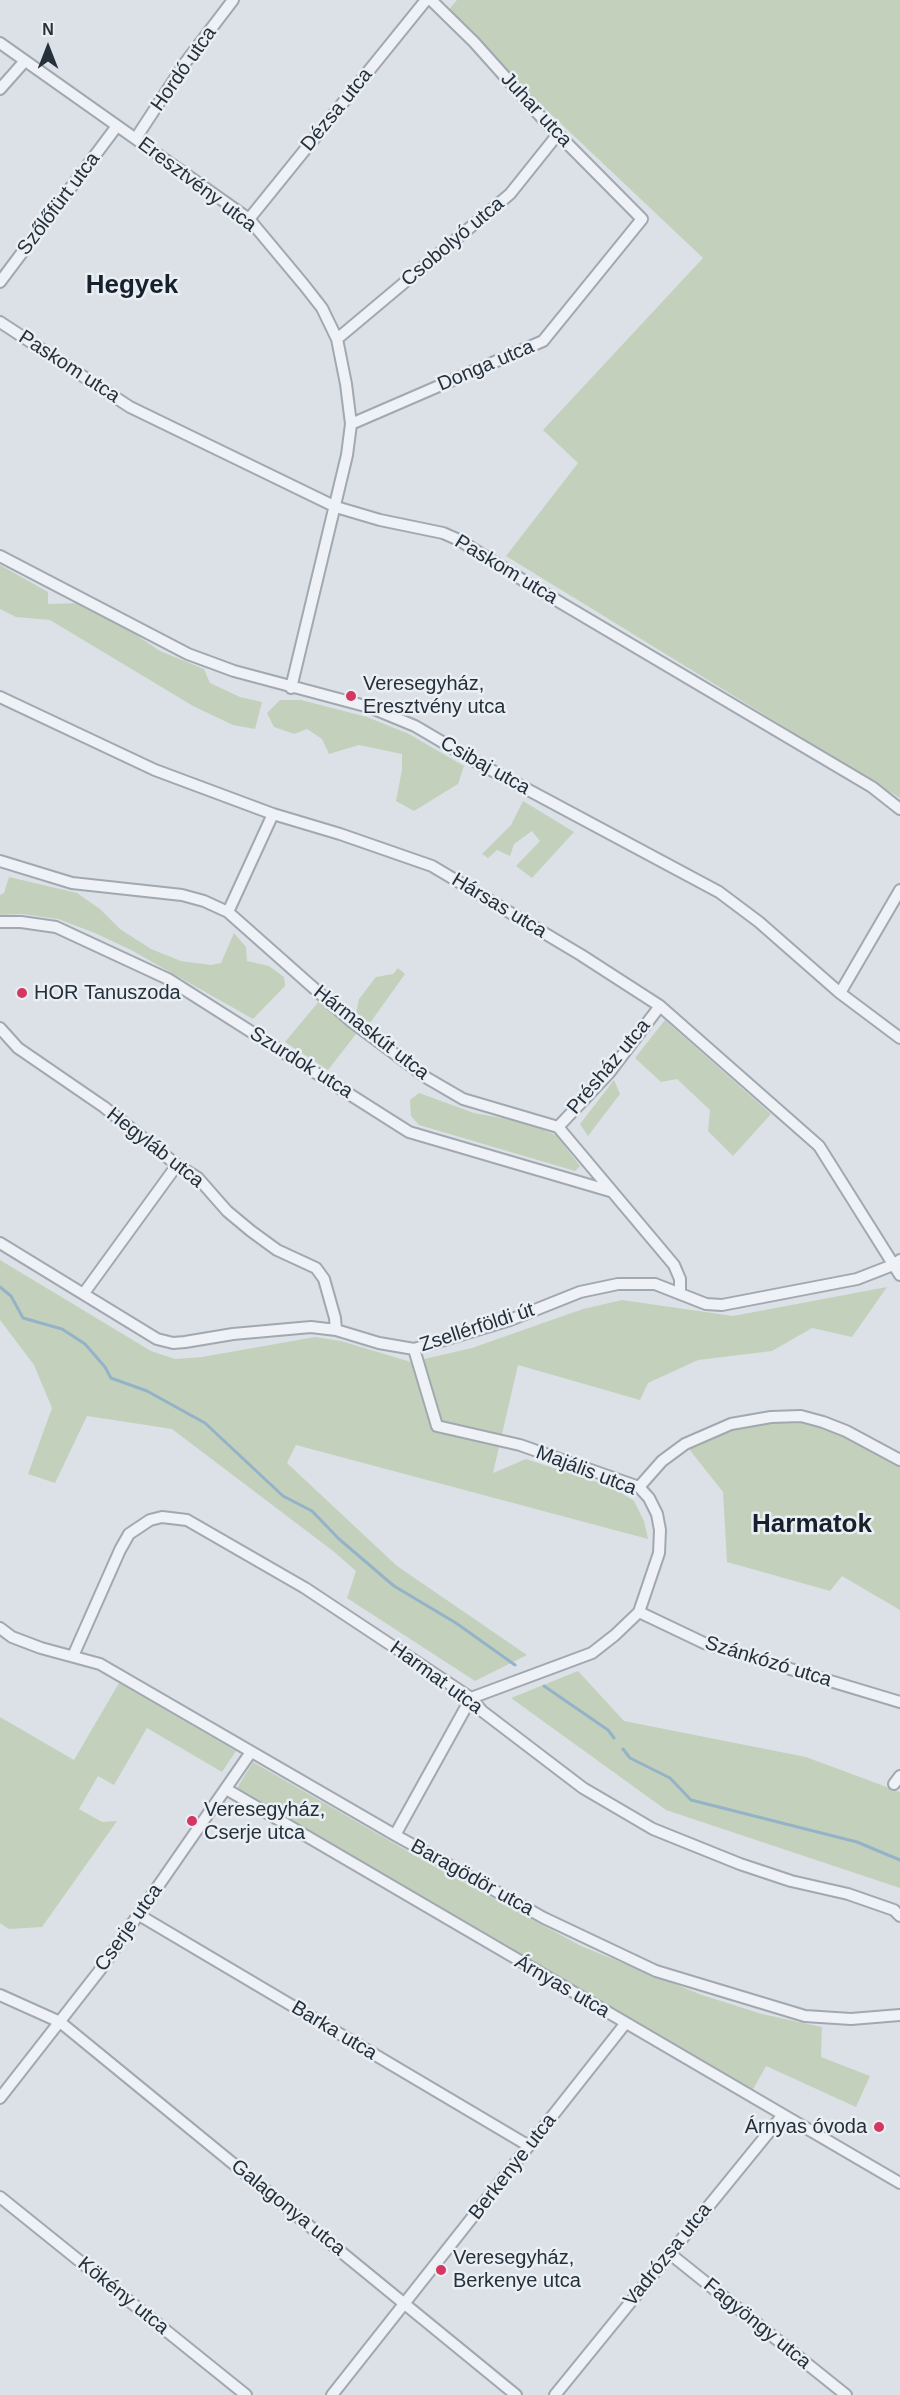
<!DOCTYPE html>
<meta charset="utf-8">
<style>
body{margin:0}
#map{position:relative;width:900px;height:2395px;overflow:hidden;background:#dbe1e6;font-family:Helvetica,sans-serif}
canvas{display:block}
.north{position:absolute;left:18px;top:18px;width:60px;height:60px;-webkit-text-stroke:4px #eaeff4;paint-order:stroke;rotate:0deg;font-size:16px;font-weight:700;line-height:24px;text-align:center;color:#25303d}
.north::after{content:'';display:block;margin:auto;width:21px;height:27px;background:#25303d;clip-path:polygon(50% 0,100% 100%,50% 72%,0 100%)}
</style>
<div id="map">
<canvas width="900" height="2395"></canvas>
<div class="north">N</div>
</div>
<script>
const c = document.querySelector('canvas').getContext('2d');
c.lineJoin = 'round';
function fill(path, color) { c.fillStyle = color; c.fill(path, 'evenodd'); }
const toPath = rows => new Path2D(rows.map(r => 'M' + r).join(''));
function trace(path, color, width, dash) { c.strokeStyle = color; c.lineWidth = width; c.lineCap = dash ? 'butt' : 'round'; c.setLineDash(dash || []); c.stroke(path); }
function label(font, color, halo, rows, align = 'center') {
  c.font = font + ' Helvetica,sans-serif'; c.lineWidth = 5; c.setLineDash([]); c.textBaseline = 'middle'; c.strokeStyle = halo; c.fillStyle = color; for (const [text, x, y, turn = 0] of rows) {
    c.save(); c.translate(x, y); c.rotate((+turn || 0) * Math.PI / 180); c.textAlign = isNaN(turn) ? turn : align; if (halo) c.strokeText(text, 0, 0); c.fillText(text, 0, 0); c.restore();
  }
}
const green = toPath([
 [457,0,900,0,900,798,506,556,578,463,543,430,703,258,445,14],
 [0,565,48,592,48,604,81,603,113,619,160,651,204,669,210,683,240,697,262,702,255,729,233,725,193,706,50,620,16,617,0,609],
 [280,700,301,700,367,717,409,734,464,766,458,784,414,811,396,801,402,770,402,754,359,745,329,754,322,739,307,729,294,734,274,727,267,713],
 [523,801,574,832,532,878,516,866,540,841,532,831,514,844,510,856,497,850,488,858,482,854,511,825],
 [9,877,77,893,100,909,120,929,151,949,181,961,211,965,221,963,234,933,246,947,247,961,269,966,284,977,285,986,253,1019,131,950,95,933,58,919,22,914,0,915,0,895,4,893],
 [398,968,405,974,370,1023,356,1013,359,999,376,977,393,974],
 [320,1000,356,1034,328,1070,285,1042],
 [665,1020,771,1114,733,1156,708,1131,710,1110,677,1079,661,1082,635,1058],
 [614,1080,620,1094,588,1136,580,1124],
 [419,1093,474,1113,524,1122,556,1135,580,1166,575,1171,419,1125,411,1116,410,1100],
 [0,1260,151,1351,175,1359,202,1357,315,1337,341,1341,411,1362,472,1348,583,1309,622,1300,733,1316,887,1287,852,1337,812,1328,772,1351,698,1360,648,1383,640,1400,518,1365,493,1473,526,1459,612,1487,634,1501,644,1521,648,1539,296,1445,287,1463,397,1566,527,1655,475,1681,347,1598,356,1571,333,1551,172,1429,87,1416,55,1483,28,1474,52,1408,34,1365,0,1320],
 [743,1421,819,1421,900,1460,900,1610,842,1576,830,1591,727,1562,723,1492,685,1444],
 [578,1671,624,1721,806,1757,900,1792,900,1888,666,1810,511,1698],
 [119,1683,236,1751,222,1772,147,1728,114,1785,98,1776,79,1809,102,1822,117,1821,42,1927,9,1929,0,1923,0,1717,74,1760],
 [253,1762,430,1864,581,1946,702,1995,762,2014,822,2027,821,2057,870,2076,856,2107,766,2066,751,2093,680,2048,237,1788]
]);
const stream = toPath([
 [0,1287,11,1296,23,1318,62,1329,85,1344,105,1367,111,1378,147,1391,205,1423,283,1496,312,1511,339,1539,394,1586,456,1623,515,1665],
 [544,1686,608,1730,614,1738],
 [623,1749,630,1758,670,1778,691,1800,857,1842,900,1860]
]);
const minor = toPath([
 [0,43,249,219,304,285,322,308,337,339,346,384,351,424,347,455,291,688],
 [0,89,24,62],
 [136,138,185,63,233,0],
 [249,219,426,0],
 [0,282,117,126],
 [0,322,130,407,336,507,380,520,443,533,459,540,529,584,872,787,900,809],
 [337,339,510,194,558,134],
 [351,424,543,341,642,219,542,118,474,42,431,0],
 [0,556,188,654,234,671,369,707,415,726,478,763,719,892,759,922,840,993,900,1038],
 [0,697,155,770,273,814,340,834,432,866,581,955,660,1006,819,1146,900,1275],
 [0,861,72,883,182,895,204,901,228,912,352,1022,427,1078,463,1099,558,1127,674,1265,680,1279,680,1294],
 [228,912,273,814],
 [0,922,21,922,56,927,168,979,409,1132,610,1191],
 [840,993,900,890],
 [0,1028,18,1048,104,1107,177,1165,198,1178,227,1211,251,1231,277,1250,316,1268,324,1279,335,1318,336,1330],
 [558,1127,609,1073,660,1006],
 [0,1243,157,1339,173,1343,185,1342,233,1334,311,1327,336,1330,379,1343,414,1349,510,1320,580,1292,618,1284,655,1284,706,1304,722,1305,857,1279,893,1265,900,1260],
 [84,1293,177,1165],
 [414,1349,437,1426,520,1445,639,1487,649,1498,657,1514,660,1530,659,1553,639,1612,615,1635,592,1653,471,1698],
 [639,1487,662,1461,685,1444,731,1424,771,1417,801,1416,823,1422,846,1431,900,1460],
 [639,1612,704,1643,900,1702],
 [0,1628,12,1637,41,1648,100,1664,395,1835,544,1918,656,1971,805,2016,851,2019,900,2015],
 [73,1656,120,1550,129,1534,150,1520,162,1517,187,1520,305,1588,471,1698,482,1711,583,1788,653,1829,740,1864,791,1881,848,1894,894,1910,900,1916],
 [894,1784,900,1776],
 [226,1789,900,2183],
 [395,1835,471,1698],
 [139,1915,529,2146],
 [0,1995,60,2022,516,2395],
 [0,2098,100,1970,251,1752],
 [0,2197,246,2395],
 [669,2253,846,2395],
 [332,2395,625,2024],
 [555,2395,782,2116]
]);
const markers = [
 [351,696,6,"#d4375f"],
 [22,993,6,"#d4375f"],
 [192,1821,6,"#d4375f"],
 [879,2127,6,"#d4375f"],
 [441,2270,6,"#d4375f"]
];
const streetNames = [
 ["Hordó utca",184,69,-55],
 ["Dézsa utca",337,110,-51],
 ["Juhar utca",536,110,47],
 ["Eresztvény utca",197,185,37],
 ["Szőlőfürt utca",59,204,-53],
 ["Csobolyó utca",453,242,-40],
 ["Donga utca",486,366,-23],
 ["Paskom utca",69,367,33],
 ["Paskom utca",506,570,31],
 ["Csibaj utca",485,766,29],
 ["Hársas utca",499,906,31],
 ["Hármaskút utca",371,1033,38],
 ["Szurdok utca",301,1063,32],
 ["Présház utca",609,1067,-50],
 ["Hegyláb utca",155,1148,38],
 ["Zsellérföldi út",477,1328,-18],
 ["Majális utca",586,1471,21],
 ["Szánkózó utca",768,1662,17],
 ["Harmat utca",436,1678,36],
 ["Baragödör utca",472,1878,29],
 ["Cserje utca",129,1928,-55],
 ["Árnyas utca",562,1987,30],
 ["Barka utca",334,2031,31],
 ["Berkenye utca",513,2167,-52],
 ["Galagonya utca",288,2208,39],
 ["Vadrózsa utca",668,2255,-51],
 ["Kökény utca",123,2296,39],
 ["Fagyöngy utca",757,2324,39]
];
const poiNames = [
 ["Veresegyház,",363,684],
 ["Eresztvény utca",363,707],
 ["HOR Tanuszoda",34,993],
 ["Veresegyház,",204,1810],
 ["Cserje utca",204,1833],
 ["Árnyas óvoda",867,2127,"right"],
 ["Veresegyház,",453,2258],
 ["Berkenye utca",453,2281]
];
const districtNames = [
 ["Hegyek",132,286],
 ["Harmatok",812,1525]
];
fill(green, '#c3d1bc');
trace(stream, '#94b3c9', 3);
trace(minor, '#a1a8b0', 14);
trace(minor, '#eef1f5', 10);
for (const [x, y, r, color] of markers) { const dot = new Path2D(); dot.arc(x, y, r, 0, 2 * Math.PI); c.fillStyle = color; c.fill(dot); trace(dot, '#eaeff4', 2); }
label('20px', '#25303d', '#eaeff4', streetNames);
label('20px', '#25303d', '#eaeff4', poiNames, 'left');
label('bold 26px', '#17212d', '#eaeff4', districtNames);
</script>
